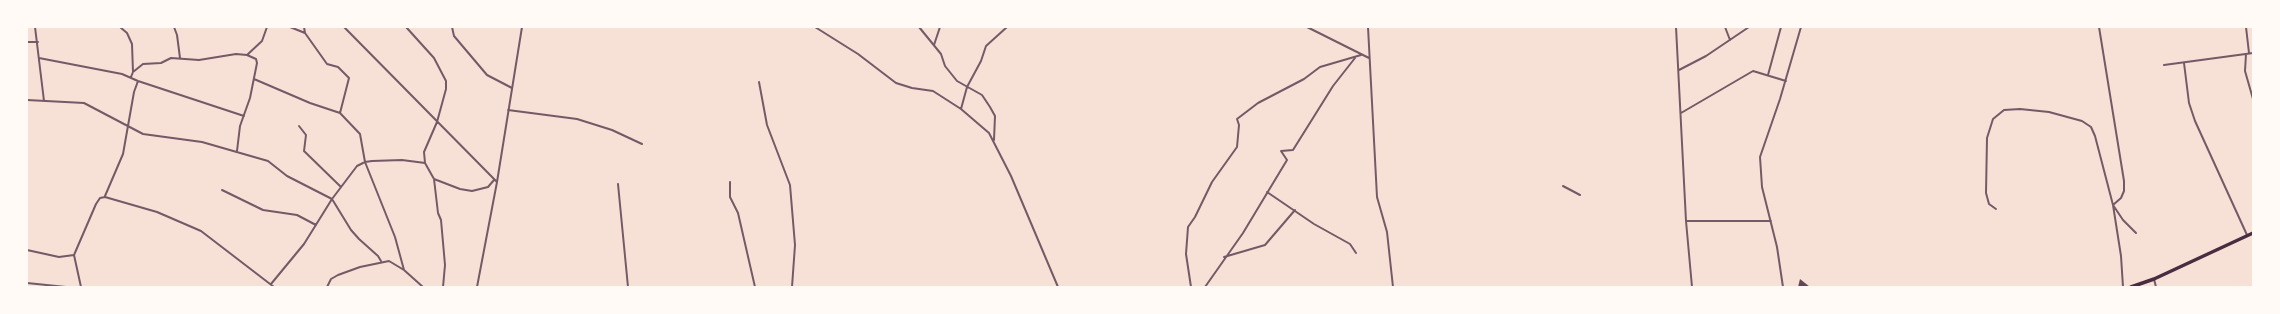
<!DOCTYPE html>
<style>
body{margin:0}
#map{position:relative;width:2280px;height:314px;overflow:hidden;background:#f7e1d7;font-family:Roboto,sans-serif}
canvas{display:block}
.frame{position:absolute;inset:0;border:28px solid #fffaf5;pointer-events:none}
</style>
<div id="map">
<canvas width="2280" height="314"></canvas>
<div class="frame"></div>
</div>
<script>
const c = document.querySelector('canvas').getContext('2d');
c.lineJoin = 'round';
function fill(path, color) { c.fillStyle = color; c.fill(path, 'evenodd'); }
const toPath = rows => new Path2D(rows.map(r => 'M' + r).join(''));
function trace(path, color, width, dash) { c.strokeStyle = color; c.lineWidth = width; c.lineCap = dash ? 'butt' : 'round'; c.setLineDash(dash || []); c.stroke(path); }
const building = toPath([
 [1800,279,1810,287,1798,287]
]);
const minor = toPath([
 [35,27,44,101],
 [120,27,127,33,132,44,133,72],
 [174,27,177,35,180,58],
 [290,27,305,33,327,64,338,67,349,78,340,113,360,134,365,162,395,237,404,270],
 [304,27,305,33],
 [344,27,497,182],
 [406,27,434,58,446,81,446,89,437,122,424,152,425,163,434,179,438,213,441,220,445,265,443,287],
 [452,27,454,36,487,75,512,88],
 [815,27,858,54,896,83,912,88,933,91,961,109,989,133,1011,176,1058,287],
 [919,27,941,54,945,66,957,81,982,95,990,107,995,116,994,140],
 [1307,27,1369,58],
 [1368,27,1377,197,1387,232,1393,287],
 [1676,27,1686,221,1692,287],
 [1725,27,1730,40],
 [2099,27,2124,181,2124,191,2121,198,2113,205,2123,220,2136,233],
 [2246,27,2249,53],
 [27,42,38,42],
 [934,45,940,27],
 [2246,54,2245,71,2253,99],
 [247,55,262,41,267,27],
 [39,58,122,74,138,81,244,116],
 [2184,63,2189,103,2195,121,2247,235],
 [2164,65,2253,53],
 [1679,70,1706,56,1749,27],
 [1768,75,1781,27],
 [131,77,133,72,143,64,161,63,171,58,199,60,236,54,247,55,256,59,257,63,250,98,240,126,237,151],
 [254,79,310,103,340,113],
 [759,82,767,125,790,185,795,245,792,287],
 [27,100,84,103,143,134,202,142,268,161,287,176,332,199,351,230,359,239,378,256,381,261],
 [961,109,967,87,981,61,986,46,1007,27],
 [508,110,577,119,612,130,642,144],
 [1681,113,1753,71,1786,81],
 [299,126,306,135,304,151,341,187],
 [434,179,460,189,472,191,488,187,494,180],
 [730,182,730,197,738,213,755,287],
 [618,184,628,287],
 [1563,186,1580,195],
 [222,190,263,210,297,215,316,225],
 [1267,192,1314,224,1350,244,1356,253],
 [105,196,123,154,134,92,138,81],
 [1996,209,1989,204,1986,193,1987,138,1993,119,2004,110,2020,109,2049,112,2082,121,2091,127,2095,136,2113,205,2121,256,2123,287],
 [1686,221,1771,221],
 [27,250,59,257,74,255],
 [1224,257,1265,245,1295,210],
 [2154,279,2156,287],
 [27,283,66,287],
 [271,284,304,244,332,199,357,166,365,162,372,161,402,160,425,163],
 [73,287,112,287],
 [81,287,74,255,96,204,100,198,105,197,157,212,201,231,274,287],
 [327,287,331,279,338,275,360,267,389,261,404,270,423,287],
 [477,287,497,182,522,27],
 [1191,287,1186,254,1188,227,1195,217,1212,182,1237,147,1239,125,1237,119,1258,103,1304,79,1320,67,1361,55],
 [1205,287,1243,233,1287,160,1281,151,1293,150,1333,86,1355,58],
 [1783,287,1777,247,1762,187,1760,157,1780,99,1801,27]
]);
const trunk = toPath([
 [2131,287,2154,279,2253,233]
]);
fill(building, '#644757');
trace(minor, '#755966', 2);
trace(trunk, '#4a2c40', 3.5);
</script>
